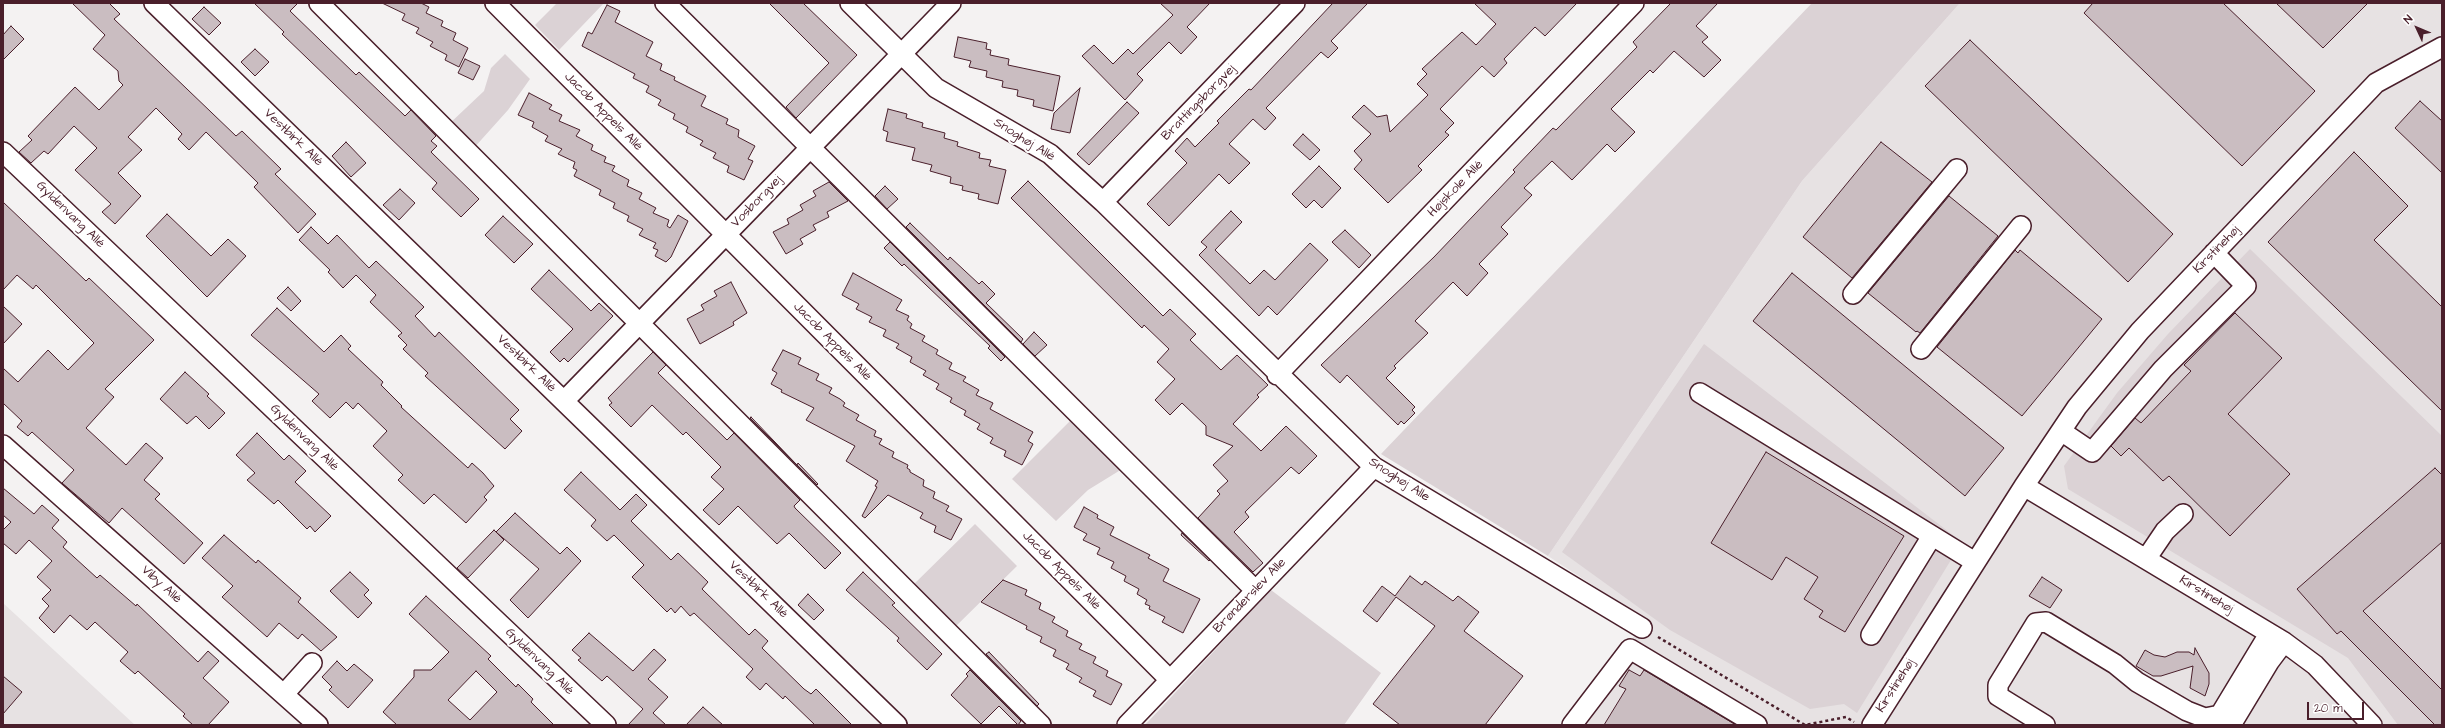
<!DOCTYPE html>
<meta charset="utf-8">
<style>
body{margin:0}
#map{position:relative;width:2445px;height:728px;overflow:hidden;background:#f4f2f2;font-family:"Architects Daughter",sans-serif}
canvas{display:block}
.frame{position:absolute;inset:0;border:4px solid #4a1f2b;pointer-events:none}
.north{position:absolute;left:2397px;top:8px;width:40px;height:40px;-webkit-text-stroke:3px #fff;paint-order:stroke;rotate:314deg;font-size:11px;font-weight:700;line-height:16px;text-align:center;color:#4a1f2b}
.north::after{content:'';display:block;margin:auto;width:14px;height:18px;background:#4a1f2b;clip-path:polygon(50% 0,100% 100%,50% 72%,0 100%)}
.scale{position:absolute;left:2307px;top:702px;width:57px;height:18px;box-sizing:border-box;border:2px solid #4a1f2b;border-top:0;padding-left:5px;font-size:12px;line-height:14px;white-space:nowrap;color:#4a1f2b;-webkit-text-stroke:3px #fff;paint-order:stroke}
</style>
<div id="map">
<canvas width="2445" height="728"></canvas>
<div class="frame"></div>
<div class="north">N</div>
<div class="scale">20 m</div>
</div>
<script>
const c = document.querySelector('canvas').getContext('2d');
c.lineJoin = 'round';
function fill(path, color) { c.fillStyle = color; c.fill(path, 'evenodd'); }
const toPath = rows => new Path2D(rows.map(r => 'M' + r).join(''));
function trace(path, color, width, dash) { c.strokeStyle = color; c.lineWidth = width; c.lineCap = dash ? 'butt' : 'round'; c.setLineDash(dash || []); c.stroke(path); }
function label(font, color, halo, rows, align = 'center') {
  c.font = font + ' "Architects Daughter",sans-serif'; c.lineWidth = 4; c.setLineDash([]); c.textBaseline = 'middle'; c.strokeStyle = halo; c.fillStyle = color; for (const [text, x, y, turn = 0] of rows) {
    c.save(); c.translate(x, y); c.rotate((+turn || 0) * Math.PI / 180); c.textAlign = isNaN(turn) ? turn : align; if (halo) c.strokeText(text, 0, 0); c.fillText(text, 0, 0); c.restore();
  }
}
const built = toPath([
 [1960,3,2442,3,2442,725,1568,725,1646,620,1548,556,1802,181],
 [3,603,135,725,3,725]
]);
const green = toPath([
 [557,3,604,3,559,50,535,25],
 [1812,3,1960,3,1802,181,1548,556,1381,454],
 [505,54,530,79,508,110,473,149,448,125,484,91,491,68],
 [2250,249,2442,436,2442,725,2398,725,2348,658,2068,489,2064,466,2117,393,2168,334],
 [1704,344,1962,542,1857,713,1844,704,1810,709,1670,630,1562,552],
 [1075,416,1127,466,1088,490,1056,521,1012,479],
 [975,524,1017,566,952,630,910,588],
 [1271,590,1381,673,1344,725,1145,725]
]);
const building = toPath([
 [72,3,109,3,120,14,114,19,236,136,242,131,281,169,275,174,316,214,298,233,254,187,258,183,206,132,189,150,178,139,182,134,156,108,128,137,142,150,118,173,141,196,115,224,102,212,111,204,75,170,97,148,74,126,48,154,44,151,31,163,19,152,32,140,28,136,75,87,99,110,123,85,119,81,118,71,93,49,105,35,72,3],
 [254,3,298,3,290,11,356,75,359,72,405,116,411,110,436,136,431,141,437,146,431,152,479,199,461,217,432,189,437,183,282,34,284,32,254,3],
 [382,3,421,3,429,7,426,13,443,21,441,26,456,33,453,40,468,48,459,67,445,60,447,55,430,46,433,42,416,33,419,28,402,20,405,14,382,3],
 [769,3,803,3,857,55,796,118,786,107,829,63,769,3],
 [1160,3,1210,3,1187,27,1197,37,1181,54,1169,42,1137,74,1143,80,1125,100,1082,56,1094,45,1113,64,1128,49,1133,54,1173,15,1160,3],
 [1333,3,1368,3,1331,41,1338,48,1328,58,1321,52,1266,108,1276,118,1265,130,1253,119,1229,144,1250,163,1229,184,1219,174,1169,226,1147,204,1187,163,1175,151,1187,138,1195,147,1219,123,1217,121,1249,89,1251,90,1333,3],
 [1474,3,1577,3,1545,36,1535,27,1504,59,1507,63,1494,77,1482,66,1440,109,1454,123,1445,132,1449,135,1418,166,1422,170,1388,203,1354,169,1362,160,1354,151,1371,134,1352,117,1364,105,1377,117,1387,115,1390,132,1428,95,1417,84,1427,74,1422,69,1462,32,1476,45,1496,24,1474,3],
 [1671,3,1718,3,1696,26,1708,37,1702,42,1721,60,1704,77,1674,51,1653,73,1650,70,1611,109,1635,132,1615,152,1607,144,1572,180,1552,161,1524,188,1532,195,1501,227,1508,234,1479,264,1488,273,1467,296,1453,282,1415,321,1428,333,1394,366,1396,368,1386,378,1415,407,1412,410,1415,413,1404,424,1401,421,1398,425,1347,375,1340,383,1321,365,1434,257,1515,172,1513,170,1553,128,1556,130,1637,47,1633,42,1671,3],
 [2093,3,2223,3,2315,91,2242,166,2084,13,2093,3],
 [2276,3,2368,3,2323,48,2276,3],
 [607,5,620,11,615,22,653,42,646,56,662,64,660,70,675,77,674,80,706,96,701,106,728,119,726,124,739,130,738,137,755,146,748,159,753,161,744,180,727,172,729,166,713,158,716,153,700,145,703,141,686,132,688,127,673,119,675,114,658,105,661,100,646,92,649,86,633,78,635,74,582,46,588,32,592,34,607,5],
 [204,7,221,23,209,35,192,19,204,7],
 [11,26,24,39,3,60,3,35,11,26],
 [958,37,987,43,986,49,991,50,990,55,1009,59,1008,65,1060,76,1053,111,1033,106,1034,100,1017,96,1018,90,1002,87,1003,81,986,77,987,71,969,67,971,61,954,57,958,37],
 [1970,40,2173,234,2128,282,1925,86,1970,40],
 [255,49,269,62,255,76,241,62,255,49],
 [465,59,480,66,473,80,458,73,465,59],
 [1080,88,1070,133,1051,129,1054,113,1080,88],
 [529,93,552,105,549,109,562,115,559,121,580,130,576,136,593,145,591,150,606,157,604,162,615,166,612,171,629,180,627,186,642,193,639,199,656,208,653,213,669,220,667,226,670,228,678,215,688,221,671,257,666,262,655,256,658,250,653,248,656,243,639,235,643,229,627,221,629,216,613,208,615,203,599,195,601,190,574,176,577,170,573,168,575,162,558,154,562,149,545,141,548,136,532,127,534,122,518,115,529,93],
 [2420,101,2442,121,2442,173,2395,128,2420,101],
 [1127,102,1139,113,1089,165,1077,154,1127,102],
 [888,109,907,114,906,118,923,123,922,127,945,133,944,138,958,142,957,146,980,153,979,158,991,160,989,166,1006,170,998,204,978,199,979,194,962,190,963,186,950,183,951,177,930,171,932,165,912,160,915,148,886,141,888,132,883,130,888,109],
 [1303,134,1320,150,1310,160,1293,145,1303,134],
 [346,142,366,163,351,177,332,156,346,142],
 [1881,142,1932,182,1852,278,1803,237,1881,142],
 [2354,152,2408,206,2374,240,2442,307,2442,411,2268,242,2354,152],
 [1319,166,1341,188,1322,208,1314,200,1306,208,1292,194,1319,166],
 [1028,181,1163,316,1170,309,1196,334,1190,340,1221,370,1237,355,1268,385,1257,395,1259,397,1233,424,1261,451,1286,426,1317,456,1299,474,1291,467,1245,512,1249,517,1234,532,1263,563,1253,572,1198,518,1220,494,1217,491,1228,481,1213,465,1233,446,1206,435,1206,426,1182,403,1170,415,1155,400,1175,379,1157,362,1169,349,1144,325,1142,328,1011,198,1028,181],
 [829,182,848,201,827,212,829,217,813,225,816,230,800,239,803,244,786,254,773,232,789,224,787,219,803,210,800,205,816,196,813,191,829,182],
 [885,186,898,199,887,209,875,196,885,186],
 [400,189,415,203,399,220,383,205,400,189],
 [1949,196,1998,236,1920,333,1917,331,1916,332,1868,293,1949,196],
 [3,202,86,281,89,278,154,340,105,389,114,397,86,428,126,465,146,443,163,458,144,480,160,494,155,499,203,543,184,564,122,508,109,523,62,483,74,470,32,432,28,436,17,427,22,421,3,403,3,368,18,382,48,350,68,370,94,343,36,285,33,289,17,275,3,290,3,202],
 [1231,211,1242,222,1215,250,1250,284,1264,270,1275,280,1310,243,1328,260,1277,315,1268,306,1259,316,1199,255,1207,247,1201,242,1231,211],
 [167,214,211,256,228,239,246,256,207,297,146,236,167,214],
 [503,216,533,244,514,263,485,235,503,216],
 [910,223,948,260,950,257,979,284,982,281,995,294,986,303,1023,339,1021,342,906,227,910,223],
 [311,227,328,244,337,235,369,268,376,261,424,307,415,316,435,337,439,332,519,410,510,419,522,431,505,449,425,376,428,373,403,349,407,345,398,336,402,333,370,302,376,295,356,275,343,288,328,272,330,270,299,240,311,227],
 [1345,230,1371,255,1359,268,1332,242,1345,230],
 [890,242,1005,357,1001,361,988,348,990,346,904,264,902,266,884,248,890,242],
 [2015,250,2018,253,2020,250,2102,319,2022,416,1937,347,2015,250],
 [549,270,591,311,599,303,613,316,568,362,564,358,560,362,550,352,573,329,531,289,549,270],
 [853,273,902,300,896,310,909,316,907,320,912,324,910,328,925,336,922,341,938,350,936,354,952,363,949,369,966,377,963,381,979,390,976,395,993,403,990,409,1033,432,1028,441,1033,444,1022,465,1004,456,1006,451,990,443,993,438,977,429,980,424,964,415,966,411,950,402,952,398,936,389,939,384,923,375,926,371,910,362,912,357,896,348,899,344,883,336,886,330,869,322,872,317,856,309,859,304,842,295,853,273],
 [1792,273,2004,448,1965,496,1753,321,1792,273],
 [731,282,747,313,733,322,734,325,700,344,687,319,704,310,701,305,717,296,714,291,731,282],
 [288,287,301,301,291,311,277,298,288,287],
 [3,306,22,324,3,344,3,306],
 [277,308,324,352,341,335,351,346,348,349,383,382,381,385,402,406,401,407,468,468,472,463,483,473,494,486,484,497,487,500,466,523,434,494,424,504,398,480,403,475,373,446,387,431,358,403,353,409,346,402,330,418,312,401,319,394,251,335,277,308],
 [2235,313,2282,358,2228,414,2290,474,2230,536,2169,476,2163,481,2129,448,2121,456,2111,446,2135,418,2141,423,2191,371,2184,365,2235,313],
 [1034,332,1047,345,1035,356,1023,344,1034,332],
 [783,350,801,358,798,364,819,374,816,380,832,388,829,393,840,399,845,403,843,406,859,415,856,420,876,431,874,436,882,439,879,444,894,452,892,457,908,465,907,468,910,470,910,472,924,480,923,486,935,492,933,498,949,506,946,511,962,519,951,540,934,532,936,526,920,518,923,513,888,495,865,518,862,516,877,487,875,486,878,481,846,461,855,446,806,420,814,408,781,392,782,390,771,384,777,373,772,370,783,350],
 [653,352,666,365,658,373,727,440,734,433,800,500,794,506,795,508,841,553,825,569,789,533,777,544,738,506,719,525,703,510,724,489,711,477,721,467,686,432,683,435,652,405,631,427,609,405,612,403,608,398,653,352],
 [185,372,209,394,207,396,225,413,209,429,196,416,187,424,160,399,185,372],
 [751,417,797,465,798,463,818,484,817,485,750,418,751,417],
 [257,433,284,460,289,455,306,471,295,482,331,516,315,532,310,526,307,529,278,500,274,504,247,480,255,473,236,455,257,433],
 [1766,452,1904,536,1845,632,1819,617,1823,611,1804,599,1818,577,1786,557,1772,580,1711,543,1766,452],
 [2435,468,2442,475,2442,542,2363,611,2442,690,2442,725,2435,725,2341,631,2337,634,2297,589,2435,468],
 [581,472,620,510,636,494,647,505,631,521,671,560,678,553,708,582,702,589,749,635,755,629,768,641,762,648,804,689,811,694,816,689,852,725,815,725,785,696,783,699,766,683,760,690,746,677,753,669,694,613,690,616,681,606,675,613,671,608,667,612,632,577,644,565,614,535,607,541,591,526,596,520,564,490,581,472],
 [3,488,34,514,42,505,59,520,52,528,67,542,63,547,97,578,100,575,136,606,137,604,198,662,208,651,219,661,203,678,229,702,208,725,193,725,183,716,185,714,138,671,135,674,120,661,128,652,95,622,87,630,70,615,54,633,39,618,49,606,42,599,51,590,37,577,52,561,29,540,16,554,3,543,3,530,11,522,3,515,3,488],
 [1084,507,1098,515,1097,518,1114,527,1110,535,1150,555,1148,558,1169,569,1163,581,1200,599,1183,633,1162,622,1165,617,1149,609,1150,606,1145,604,1147,600,1137,594,1139,589,1124,581,1126,576,1111,568,1114,562,1097,554,1100,548,1083,540,1087,534,1074,527,1084,507],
 [515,513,560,554,567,547,581,561,528,618,510,600,539,569,496,532,515,513],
 [494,530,504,540,468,578,457,568,494,530],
 [1182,533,1210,560,1209,561,1181,535,1182,533],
 [224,535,256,563,258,560,301,598,298,602,337,637,321,651,302,634,298,639,279,623,267,637,222,597,233,586,202,558,224,535],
 [350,572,369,590,364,595,372,603,358,618,330,591,350,572],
 [863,572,895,603,892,605,942,654,927,670,897,641,899,638,846,590,863,572],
 [1410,576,1422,585,1425,581,1453,601,1458,596,1479,612,1464,631,1523,676,1485,725,1400,725,1373,704,1435,626,1396,597,1377,622,1363,611,1382,586,1395,596,1410,576],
 [2042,577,2062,590,2050,608,2029,596,2042,577],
 [1003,580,1027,590,1025,595,1041,603,1039,609,1055,617,1052,622,1068,631,1066,636,1082,644,1079,649,1096,657,1093,663,1108,671,1106,676,1122,684,1111,705,1093,696,1096,691,1079,682,1082,678,1066,669,1069,664,1053,656,1056,650,1040,642,1042,637,1026,629,1027,626,981,602,1003,580],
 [808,594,824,610,814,620,798,605,808,594],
 [426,596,491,656,488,659,516,687,518,684,533,699,531,702,554,725,397,725,383,712,414,677,414,670,431,670,449,652,409,614,426,596],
 [476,671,497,692,470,720,448,700,476,671],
 [589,633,633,671,654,649,666,660,648,679,668,697,653,713,666,725,628,725,643,709,607,676,602,681,578,660,581,658,572,650,589,633],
 [2195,648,2209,673,2209,684,2205,696,2190,688,2193,666,2161,676,2153,676,2136,666,2145,650,2154,655,2165,657,2177,652,2189,652,2194,655,2195,648],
 [989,652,1039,704,1037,706,986,654,989,652],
 [337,661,347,671,354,664,373,680,348,708,329,690,332,687,322,677,337,661],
 [970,670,1021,721,1018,725,999,706,981,724,951,695,968,676,966,674,970,670],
 [1629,670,1640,676,1644,670,1736,725,1604,725,1626,689,1619,686,1629,670],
 [3,676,22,692,3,714,3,676],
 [703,707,723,725,686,725,703,707]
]);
const path = toPath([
 [1658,637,1805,725,1846,717,1854,722]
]);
const minor = toPath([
 [154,3,897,725],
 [319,3,1041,725],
 [495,3,1170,680],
 [665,3,1255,590],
 [850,3,936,88,1050,154,1103,202,1374,467,1642,628],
 [3,152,606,725],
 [1103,202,1295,3],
 [1853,294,1957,169],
 [1921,349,2021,226],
 [1277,375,1634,3],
 [1700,393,1975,562],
 [564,401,951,3],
 [2061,431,2092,452,2163,369,2246,286,2214,253],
 [3,445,318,725],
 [2024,486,2284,642,2315,665,2372,725],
 [2146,559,2165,531,2183,514],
 [1871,635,1932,536],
 [284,694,312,663],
 [1127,725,1374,467],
 [1572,725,1630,649,1757,725],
 [1872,725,2024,486,2077,407,2140,331,2376,83,2442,47],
 [2045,725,1998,696,1998,685,2036,623,2046,622,2115,664,2137,682,2187,711,2205,718,2220,715,2269,634],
 [2231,725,2269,662,2284,642]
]);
const streetNames = [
 ["Brattingsborgvej",1199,103,-46],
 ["Jacob Appels Allé",603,112,45],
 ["Vestbirk Allé",293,138,44],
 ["Snoghøj Allé",1024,140,32],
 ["Højskole Allé",1456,189,-46],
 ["Vosborgvej",757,202,-46],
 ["Gyldenvang Allé",70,215,44],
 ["Kirstinehøj",2217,250,-46],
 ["Jacob Appels Allé",832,342,45],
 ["Vestbirk Allé",526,364,44],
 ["Gyldenvang Allé",304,438,44],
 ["Snoghøj Alle",1399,480,33],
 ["Jacob Appels Allé",1061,571,45],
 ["Viby Allé",161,585,42],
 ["Vestbirk Allé",758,590,44],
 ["Kirstinehøj",2206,595,31],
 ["Brønderslev Alle",1250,596,-46],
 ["Gyldenvang Allé",539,662,44],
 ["Kirstinehøj",1896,686,-58]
];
fill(built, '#e7e2e3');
fill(green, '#dbd2d5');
fill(building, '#cabdc1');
trace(building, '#4a1f2b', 1);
trace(minor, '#4a1f2b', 22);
trace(path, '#4a1f2b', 2.5, [3, 3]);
trace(minor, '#fff', 19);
label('13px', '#4a1f2b', '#fff', streetNames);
</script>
